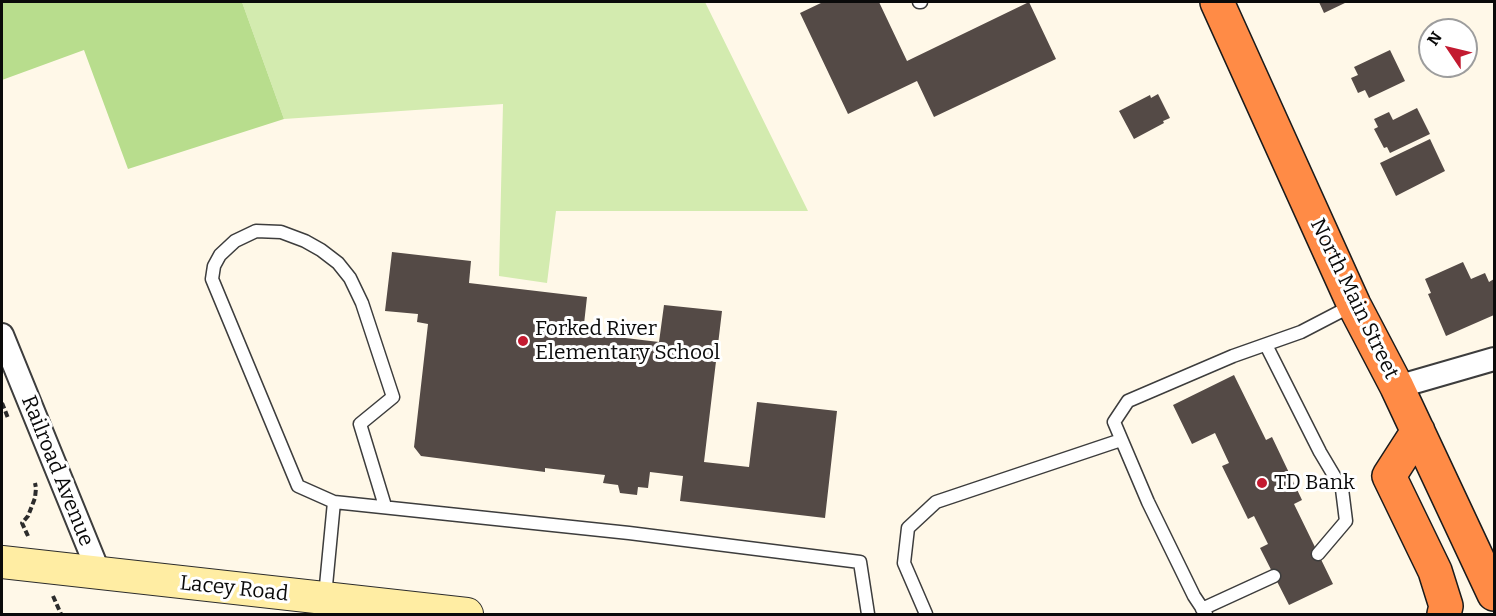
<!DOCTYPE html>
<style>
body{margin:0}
#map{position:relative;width:1496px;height:616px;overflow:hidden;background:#fff8e8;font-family:Bitter,serif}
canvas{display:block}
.frame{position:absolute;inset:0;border:3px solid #0a0a0a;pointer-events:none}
.north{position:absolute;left:1418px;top:18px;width:60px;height:60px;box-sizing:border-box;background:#fff;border:2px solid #9d9d9d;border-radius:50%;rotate:305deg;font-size:16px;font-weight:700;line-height:24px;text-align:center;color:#0a0a0a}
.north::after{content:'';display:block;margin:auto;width:21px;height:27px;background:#c31a30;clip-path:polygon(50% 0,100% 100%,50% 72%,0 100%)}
</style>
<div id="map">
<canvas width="1496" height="616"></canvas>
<div class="frame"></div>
<div class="north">N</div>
</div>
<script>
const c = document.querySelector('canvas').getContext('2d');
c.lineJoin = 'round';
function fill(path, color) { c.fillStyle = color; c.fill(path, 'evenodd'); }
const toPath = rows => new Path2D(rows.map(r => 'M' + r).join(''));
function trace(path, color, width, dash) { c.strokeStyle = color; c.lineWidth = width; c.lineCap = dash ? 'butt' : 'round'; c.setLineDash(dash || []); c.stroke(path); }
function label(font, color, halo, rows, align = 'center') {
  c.font = font + ' Bitter,serif'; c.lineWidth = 6; c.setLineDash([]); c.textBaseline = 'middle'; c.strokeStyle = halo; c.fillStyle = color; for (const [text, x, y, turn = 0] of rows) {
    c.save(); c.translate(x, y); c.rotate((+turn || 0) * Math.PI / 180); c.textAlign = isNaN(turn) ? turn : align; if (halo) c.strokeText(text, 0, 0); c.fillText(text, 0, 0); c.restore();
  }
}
const green = toPath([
 [242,2,705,2,808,211,556,211,547,283,499,276,503,104,284,119]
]);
const forest = toPath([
 [2,2,242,2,284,119,128,169,84,50,2,80]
]);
const building = toPath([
 [823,2,879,2,907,61,1029,2,1056,59,934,117,917,81,848,114,800,13],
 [1319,2,1347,2,1324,13],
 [1390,50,1405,81,1369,98,1365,90,1358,93,1351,78,1358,75,1354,67],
 [1158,94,1170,118,1163,121,1164,123,1134,139,1119,111,1150,95,1151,98],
 [1417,108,1430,134,1390,153,1387,147,1384,148,1374,129,1378,127,1374,119,1389,112,1393,120],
 [1430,139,1445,171,1396,196,1380,163],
 [392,252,471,261,469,283,587,297,583,333,659,342,664,305,722,311,704,462,749,467,757,402,837,411,825,518,680,501,683,476,650,472,648,488,638,487,637,495,620,493,618,485,603,483,605,475,545,468,545,472,421,456,414,447,428,324,417,322,418,314,385,311],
 [1463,262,1471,279,1485,273,1489,282,1494,279,1494,315,1446,336,1428,294,1431,293,1425,279],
 [1234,375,1266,440,1272,437,1302,500,1294,504,1333,584,1289,605,1260,548,1268,544,1254,516,1248,519,1222,466,1229,463,1215,433,1192,444,1173,405]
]);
const path = toPath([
 [2,403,8,418],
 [28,536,22,523,28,516,35,498,36,488,35,483],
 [53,596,61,614]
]);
const lane = toPath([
 [919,2,921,2],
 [1266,345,1320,452,1342,489,1346,521,1318,554],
 [385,506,360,424,393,397,362,303,350,278,338,263,321,250,305,241,281,232,256,231,235,241,220,255,214,266,212,279,298,486,334,502,629,533,860,562,868,614],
 [325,596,334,502],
 [1202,609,1274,576],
 [926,614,904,563,908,528,936,502,1121,440],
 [1206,614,1194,596,1148,502,1114,422,1128,401,1233,356,1301,332,1353,305]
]);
const street = toPath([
 [2,335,99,573],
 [1397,387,1494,359]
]);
const secondary = toPath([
 [2,562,467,614]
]);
const highway = toPath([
 [1217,2,1354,305,1397,387,1494,594],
 [1418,431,1389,476,1435,571,1446,606,1444,614]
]);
const markers = [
 [523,341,6,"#c31a30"],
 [1262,483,6,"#c31a30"]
];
const streetNames = [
 ["North Main Street",1354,299,64],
 ["Railroad Avenue",57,471,68],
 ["Lacey Road",234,589,6]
];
const poiNames = [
 ["Forked River",535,329],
 ["Elementary School",535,353],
 ["TD Bank",1274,483]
];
fill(green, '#d3ebaf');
fill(forest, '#b8dd8d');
fill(building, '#544a46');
trace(lane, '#3d3d3d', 15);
trace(street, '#3d3d3d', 26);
trace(secondary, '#2c2c2c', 34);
trace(highway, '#1b1b1b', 36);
trace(path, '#2c2c2c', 4, [6, 3]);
trace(lane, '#fff', 12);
trace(street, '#fff', 22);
trace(secondary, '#ffeda3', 32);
trace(highway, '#ff8b46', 33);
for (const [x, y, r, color] of markers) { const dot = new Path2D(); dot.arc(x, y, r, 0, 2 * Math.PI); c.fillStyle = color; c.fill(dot); trace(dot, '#fff', 2); }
label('21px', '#0a0a0a', '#fff', streetNames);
label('21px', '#0a0a0a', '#fff', poiNames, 'left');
</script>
